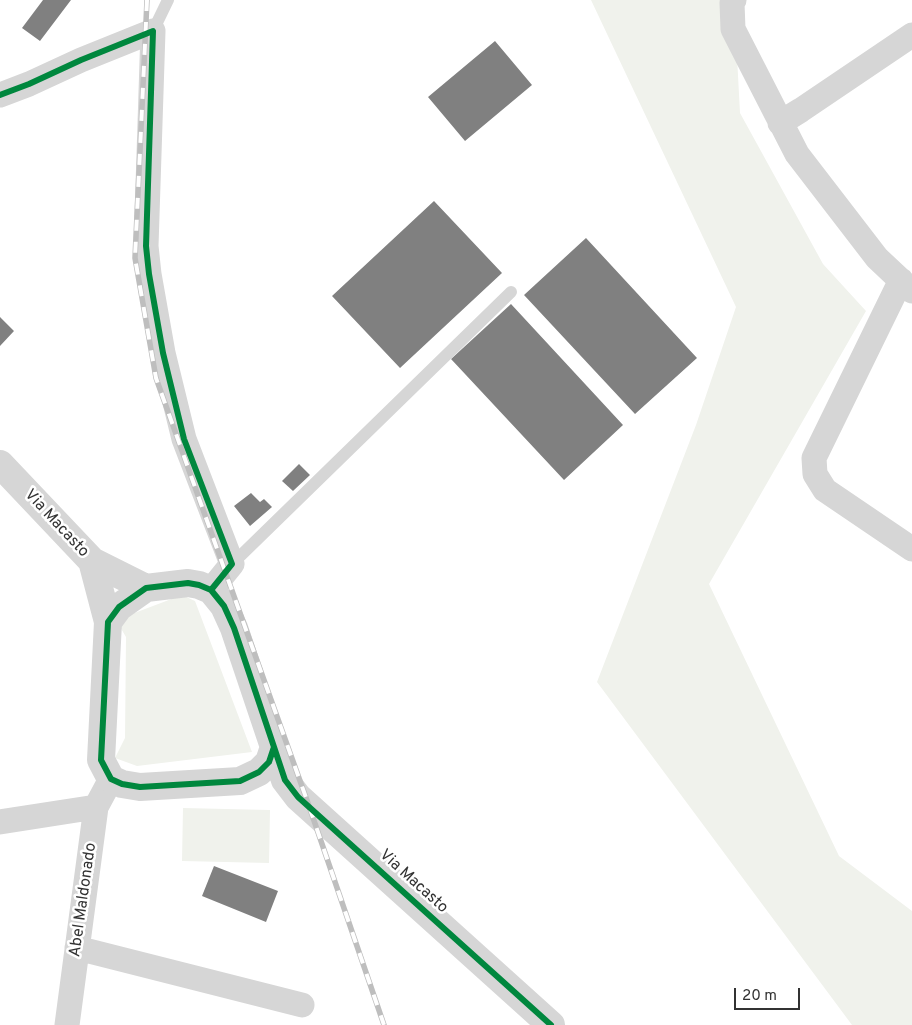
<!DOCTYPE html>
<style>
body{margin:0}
#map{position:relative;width:912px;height:1025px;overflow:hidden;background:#fff;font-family:Overpass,sans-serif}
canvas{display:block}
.scale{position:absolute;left:734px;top:988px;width:66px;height:22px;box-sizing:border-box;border:2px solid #323232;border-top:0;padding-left:6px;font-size:15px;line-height:18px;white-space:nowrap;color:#323232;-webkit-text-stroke:4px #fff;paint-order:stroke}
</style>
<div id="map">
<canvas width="912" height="1025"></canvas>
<div class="scale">20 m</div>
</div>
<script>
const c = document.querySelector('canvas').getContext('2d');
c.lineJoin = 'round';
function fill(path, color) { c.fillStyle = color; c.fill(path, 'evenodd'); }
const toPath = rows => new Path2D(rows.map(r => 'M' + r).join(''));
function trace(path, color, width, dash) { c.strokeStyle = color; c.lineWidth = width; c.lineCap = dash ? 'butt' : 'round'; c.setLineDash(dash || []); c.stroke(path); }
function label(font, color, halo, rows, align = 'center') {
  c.font = font + ' Overpass,sans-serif'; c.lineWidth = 5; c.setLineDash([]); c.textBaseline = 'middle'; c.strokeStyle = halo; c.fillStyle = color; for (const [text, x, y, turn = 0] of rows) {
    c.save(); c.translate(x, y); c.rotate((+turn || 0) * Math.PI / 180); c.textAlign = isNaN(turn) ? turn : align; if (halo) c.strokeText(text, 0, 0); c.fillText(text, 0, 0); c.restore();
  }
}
const green = toPath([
 [591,0,734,0,740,113,823,264,866,311,709,584,839,856,912,911,912,1025,852,1025,597,682,696,425,736,307],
 [182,595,195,601,252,752,137,766,115,758,125,738,126,637,116,620],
 [183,808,270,810,269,863,182,861]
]);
const building = toPath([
 [43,0,71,0,40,41,22,28],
 [495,41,532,85,465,141,428,97],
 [434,201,502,273,400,368,332,296],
 [586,238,697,358,635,414,524,295],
 [511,304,623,425,564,480,451,359],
 [0,317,14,331,0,346],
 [299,464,310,475,293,491,282,481],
 [251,493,260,502,264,499,272,507,250,526,234,506],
 [214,866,278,891,266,922,202,896]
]);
const service = toPath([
 [153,31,168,0],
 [232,564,511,292]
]);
const minor = toPath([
 [734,0,732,3,733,29,797,154,877,258,912,291],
 [0,95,29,84,81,60,153,31,146,246,149,274,163,353,184,439,232,564,211,590],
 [780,123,801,110,912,35],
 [901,280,814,458,815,474,825,490,912,549],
 [0,822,96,807],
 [77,948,302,1005],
 [67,1025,96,807,111,779]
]);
const tertiary = toPath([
 [0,464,92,561,146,588],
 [92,561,108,622],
 [274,747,269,762,259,772,240,781,140,787,122,784,111,779,101,760,108,622,119,607,146,588,188,583,199,585,211,590,224,606,234,628,274,747,285,780,298,797,551,1025]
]);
const rail = toPath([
 [147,0,135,258,156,378,309,806,384,1025]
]);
const cycleway = toPath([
 [0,95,29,84,81,60,153,31,146,246,149,274,163,353,184,439,232,564,211,590],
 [274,747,269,762,259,772,240,781,140,787,122,784,111,779,101,760,108,622,119,607,146,588,188,583,199,585,211,590,224,606,234,628,274,747,285,780,298,797,551,1025]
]);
const streetNames = [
 ["Via Macasto",56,524,47],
 ["Via Macasto",413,882,42],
 ["Abel Maldonado",84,900,-82]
];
fill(green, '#f0f2ec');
fill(building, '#808080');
trace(service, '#d6d6d6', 12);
trace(minor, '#d6d6d6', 25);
trace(tertiary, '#d6d6d6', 28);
trace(rail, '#bebebe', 5.5);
trace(rail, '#fff', 4, [11]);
trace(cycleway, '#00873e', 6);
label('16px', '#323232', '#fff', streetNames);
</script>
